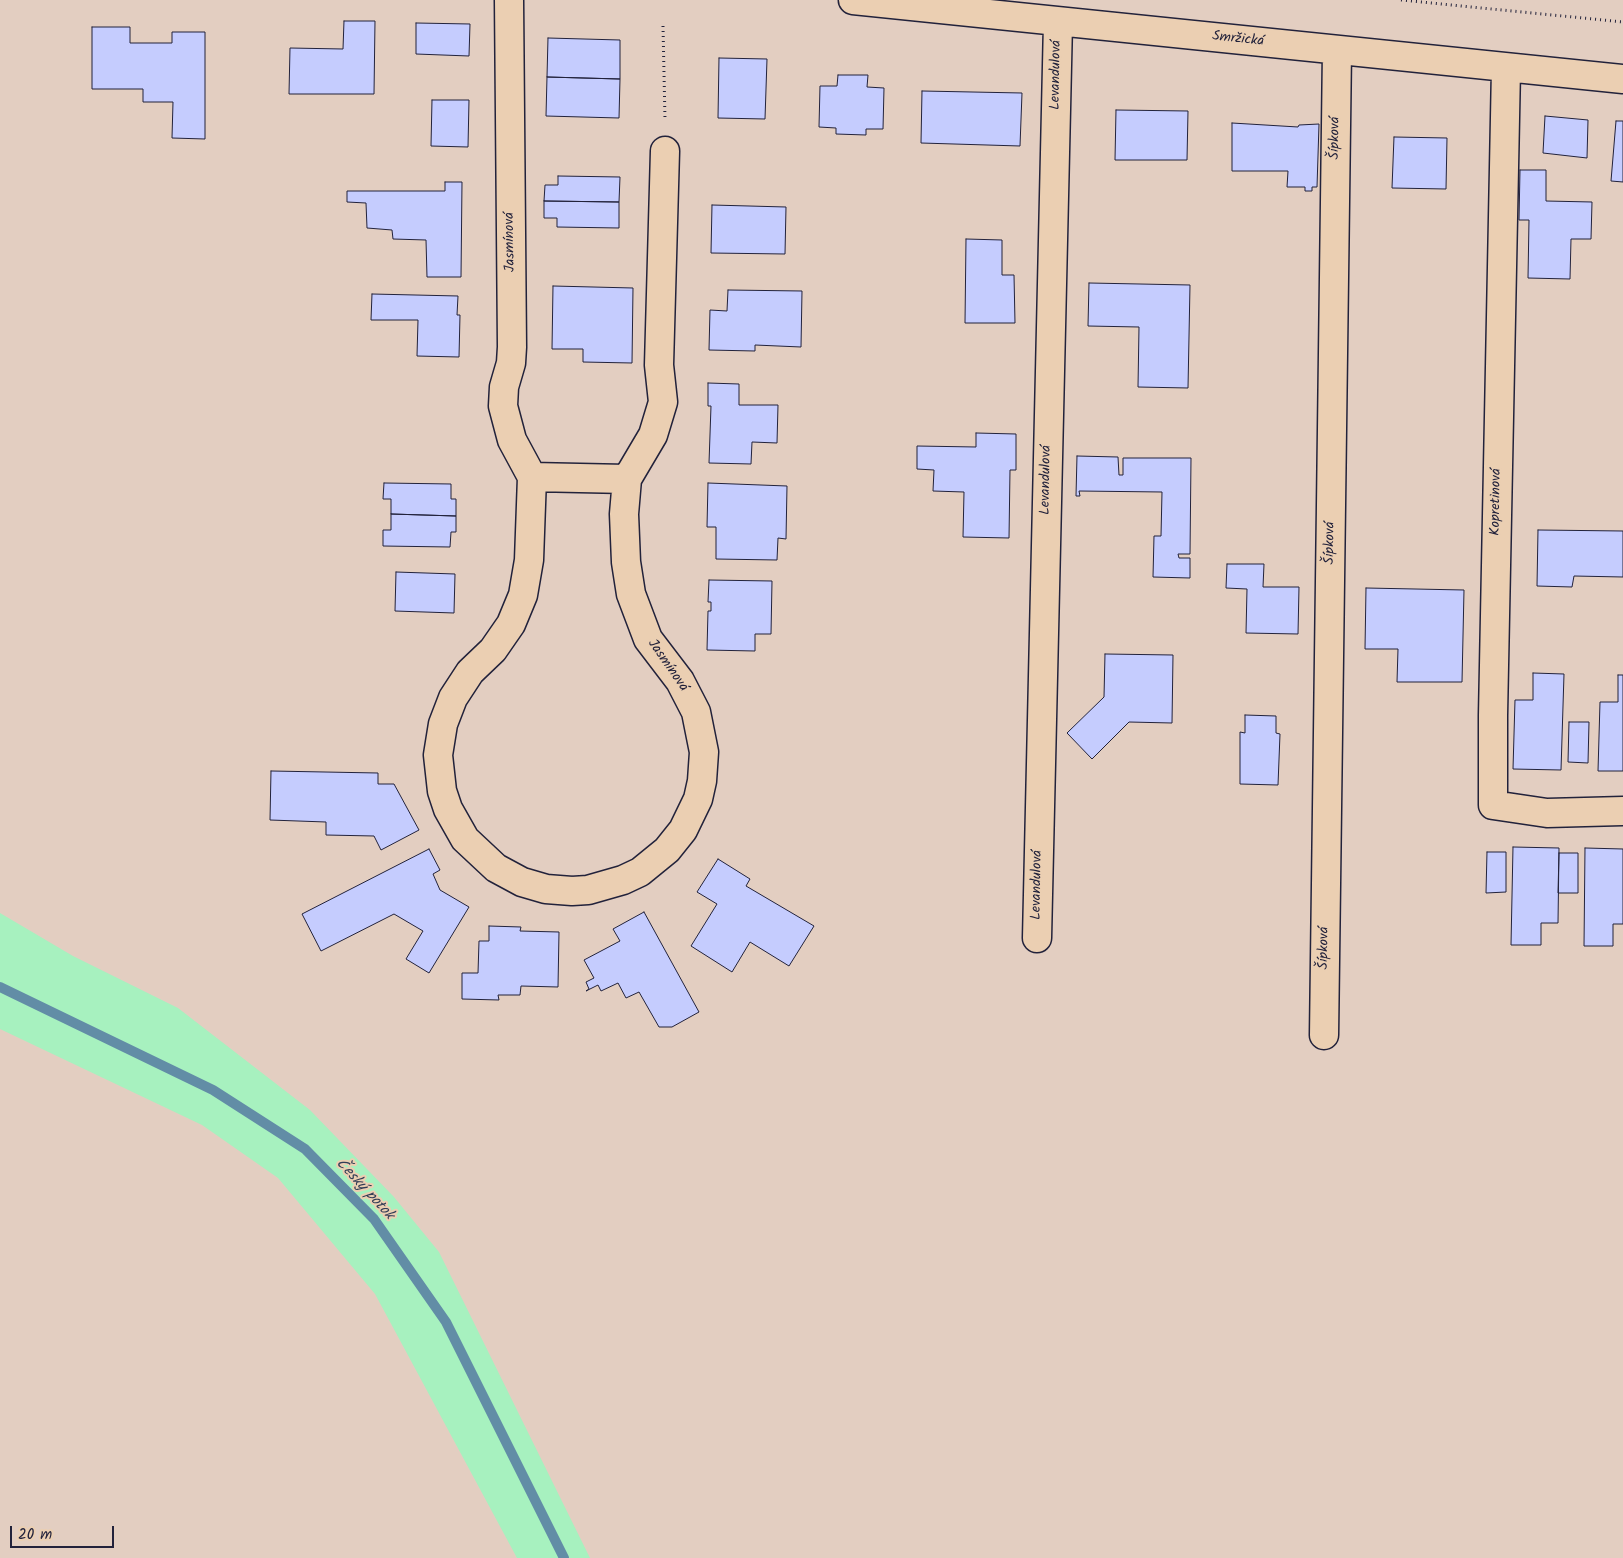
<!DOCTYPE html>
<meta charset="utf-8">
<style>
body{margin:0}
#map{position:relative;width:1623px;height:1558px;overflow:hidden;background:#e3cec1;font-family:Kalam,sans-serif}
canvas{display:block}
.scale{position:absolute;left:10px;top:1526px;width:104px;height:22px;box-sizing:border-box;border:2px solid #22223b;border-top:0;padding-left:6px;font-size:15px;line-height:18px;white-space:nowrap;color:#22223b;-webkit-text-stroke:4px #ebcfb2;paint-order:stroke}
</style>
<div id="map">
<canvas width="1623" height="1558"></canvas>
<div class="scale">20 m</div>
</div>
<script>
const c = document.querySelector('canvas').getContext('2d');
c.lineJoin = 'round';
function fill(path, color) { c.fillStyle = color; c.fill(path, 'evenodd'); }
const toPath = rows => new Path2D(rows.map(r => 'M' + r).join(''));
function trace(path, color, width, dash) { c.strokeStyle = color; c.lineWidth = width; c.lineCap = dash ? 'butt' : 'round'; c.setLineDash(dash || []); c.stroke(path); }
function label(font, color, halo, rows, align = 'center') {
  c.font = font + ' Kalam,sans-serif'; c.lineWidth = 4; c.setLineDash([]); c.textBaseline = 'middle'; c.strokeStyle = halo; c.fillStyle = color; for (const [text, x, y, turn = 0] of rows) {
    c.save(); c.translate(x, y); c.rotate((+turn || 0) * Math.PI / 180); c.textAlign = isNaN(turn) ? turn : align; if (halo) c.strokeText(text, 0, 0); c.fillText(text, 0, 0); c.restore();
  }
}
const green = toPath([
 [0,913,73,956,178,1008,310,1110,394,1197,439,1252,590,1558,517,1558,375,1294,278,1178,202,1125,0,1029]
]);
const stream = toPath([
 [0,987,213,1090,305,1149,374,1219,446,1322,564,1558]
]);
const building = toPath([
 [344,21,375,21,374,94,289,94,290,48,343,49,344,21],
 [416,23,470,24,469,56,416,54,416,23],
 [92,27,130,27,130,43,172,43,172,32,205,32,205,139,172,138,173,102,143,102,143,89,92,89,92,27],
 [548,38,620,40,620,79,547,77,548,38],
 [719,58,767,59,765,119,718,118,719,58],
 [838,75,868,75,867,87,884,88,883,129,866,129,866,135,836,134,836,128,819,127,820,86,837,86,838,75],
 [547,77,620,79,619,118,546,116,547,77],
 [922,91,1022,93,1020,146,921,143,922,91],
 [432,100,469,100,468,147,431,146,432,100],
 [1116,110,1188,111,1187,160,1115,160,1116,110],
 [1545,116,1588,120,1587,158,1543,153,1545,116],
 [1616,121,1623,121,1623,182,1611,181,1616,121],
 [1232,123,1298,127,1299,125,1319,124,1317,187,1312,187,1312,191,1305,191,1305,187,1287,187,1288,171,1232,171,1232,123],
 [1394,137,1447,138,1446,189,1392,188,1394,137],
 [1520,170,1546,170,1546,201,1592,202,1591,239,1571,239,1570,279,1528,278,1529,220,1519,220,1520,170],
 [558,176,620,177,619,202,544,201,545,185,558,185,558,176],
 [445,182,462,182,461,277,427,277,426,240,393,239,392,230,367,228,366,203,347,202,347,191,445,191,445,182],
 [544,201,619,202,619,228,557,227,557,218,544,218,544,201],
 [712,205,786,207,785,254,711,253,712,205],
 [966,239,1002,240,1002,275,1014,275,1015,323,965,323,966,239],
 [1089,283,1190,285,1188,388,1138,387,1139,327,1088,326,1089,283],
 [553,286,633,288,632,363,583,362,583,349,552,349,553,286],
 [728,290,802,291,801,347,755,345,755,351,709,350,710,310,727,311,728,290],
 [372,294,458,296,457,315,460,315,459,357,417,356,418,320,371,320,372,294],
 [708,383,739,384,739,405,778,405,777,443,752,442,751,464,709,463,711,406,708,406,708,383],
 [976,433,1016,434,1016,470,1010,470,1009,538,963,537,964,492,933,491,934,470,917,469,917,446,976,447,976,433],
 [1077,456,1118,457,1119,475,1123,475,1123,458,1191,458,1190,554,1178,554,1179,558,1190,558,1190,578,1153,577,1154,536,1161,536,1162,492,1079,491,1080,496,1076,496,1077,456],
 [384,483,451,484,451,499,456,499,456,516,391,514,391,499,383,499,384,483],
 [708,483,787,486,786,539,778,538,777,560,716,559,716,527,707,527,708,483],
 [391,514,456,516,456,532,451,532,450,547,383,546,383,530,391,530,391,514],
 [1538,530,1623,531,1623,577,1574,576,1572,587,1537,586,1538,530],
 [1227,564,1264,564,1263,587,1299,587,1298,634,1246,633,1247,589,1226,588,1227,564],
 [396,572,455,574,454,613,395,611,396,572],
 [709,580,772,581,771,634,755,634,755,651,707,650,708,611,711,611,711,602,708,602,709,580],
 [1366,588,1464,590,1462,682,1397,682,1398,649,1365,649,1366,588],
 [1105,654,1173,655,1172,723,1129,722,1092,759,1067,733,1104,697,1105,654],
 [1533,673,1564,674,1561,770,1513,769,1515,700,1533,700,1533,673],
 [1618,675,1623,675,1623,771,1598,771,1600,702,1618,702,1618,675],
 [1245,715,1276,716,1276,733,1280,734,1278,785,1240,784,1240,732,1245,733,1245,715],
 [1569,722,1589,722,1588,763,1568,762,1569,722],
 [271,771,378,773,378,784,394,784,419,830,381,850,374,836,326,835,326,822,270,820,271,771],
 [1513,847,1559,848,1558,923,1541,923,1541,945,1511,945,1513,847],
 [1585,848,1623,849,1623,924,1613,924,1613,946,1584,946,1585,848],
 [429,849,440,870,433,874,440,890,469,907,429,973,406,959,423,931,394,914,321,951,302,914,429,849],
 [1487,852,1506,852,1506,892,1486,893,1487,852],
 [1559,853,1578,853,1578,893,1558,893,1559,853],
 [718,859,750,879,746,886,814,926,789,966,750,942,732,972,691,946,717,904,697,892,718,859],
 [644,912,699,1012,672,1027,659,1027,639,992,626,998,618,983,601,991,598,985,586,991,589,989,586,982,594,978,584,960,620,941,613,929,644,912],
 [489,926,521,927,520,931,559,932,558,987,521,986,520,995,498,995,499,1000,462,999,462,973,478,973,479,941,489,941,489,926]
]);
const path = toPath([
 [1401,0,1623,22],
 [663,26,665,120]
]);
const minor = toPath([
 [509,0,512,347,511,363,504,387,503,406,512,440,532,477,529,560,523,595,511,624,493,650,470,672,453,698,443,724,438,755,442,791,448,809,465,839,496,868,522,882,546,889,572,891,588,890,623,880,640,872,667,850,683,830,698,799,702,781,704,752,696,712,680,681,648,639,631,594,626,562,624,514,627,479,653,435,663,402,659,365,665,151],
 [853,0,1623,79],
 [1506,68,1493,715,1493,805,1547,813,1623,811],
 [532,477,627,479],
 [1037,938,1058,22],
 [1324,1035,1337,50]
]);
const streetNames = [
 ["Smržická",1238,40,6],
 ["Levandulová",1057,75,-89],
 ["Šípková",1336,138,-89],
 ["Jasmínová",511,242,-91],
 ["Levandulová",1047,480,-89],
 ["Kopretinová",1497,502,-89],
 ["Šípková",1331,543,-89],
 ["Jasmínová",667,666,55],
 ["Levandulová",1038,885,-89],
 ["Šípková",1325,948,-89]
];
const waterNames = [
 ["Český potok",364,1190,47]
];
fill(green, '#a7f1bf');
trace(stream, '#628da6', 10);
fill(building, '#c5ccfe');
trace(building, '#22223b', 1);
trace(minor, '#22223b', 31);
trace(path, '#22223b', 3, [1, 4]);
trace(minor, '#ebcfb2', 28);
label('14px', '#22223b', '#ebcfb2', streetNames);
label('italic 15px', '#323d56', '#ebcfb2', waterNames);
</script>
